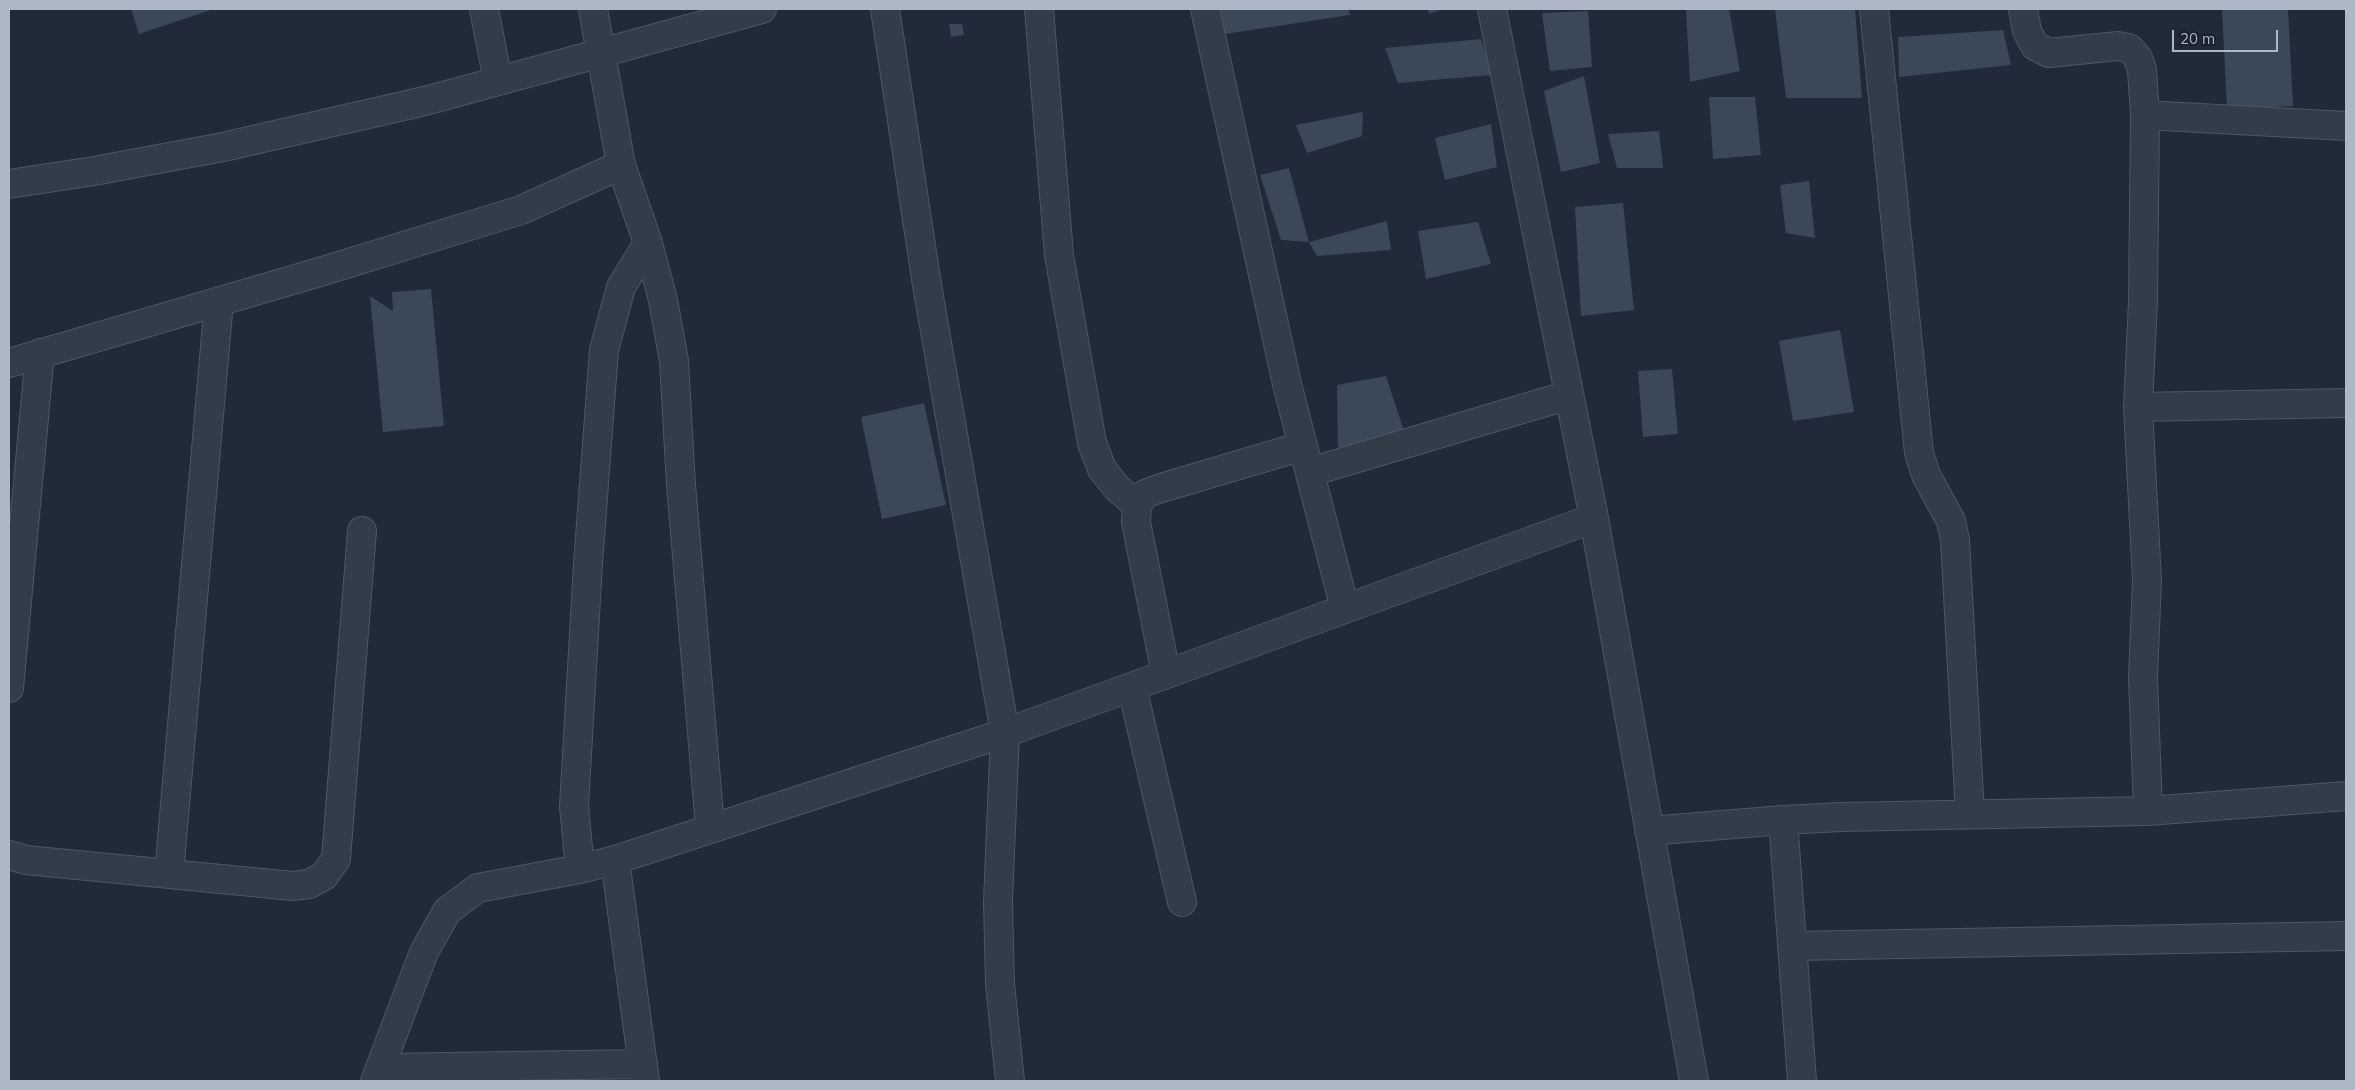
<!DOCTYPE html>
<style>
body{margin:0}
#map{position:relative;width:2355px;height:1090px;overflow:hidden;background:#202a38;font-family:Mulish,sans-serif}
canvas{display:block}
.frame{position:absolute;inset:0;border:10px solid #adb7c5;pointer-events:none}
.scale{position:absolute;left:2172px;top:30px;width:106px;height:22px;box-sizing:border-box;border:2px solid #adb7c5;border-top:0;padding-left:6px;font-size:15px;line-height:18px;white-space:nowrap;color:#adb7c5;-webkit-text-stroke:4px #19212d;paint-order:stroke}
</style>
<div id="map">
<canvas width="2355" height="1090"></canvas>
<div class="frame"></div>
<div class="scale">20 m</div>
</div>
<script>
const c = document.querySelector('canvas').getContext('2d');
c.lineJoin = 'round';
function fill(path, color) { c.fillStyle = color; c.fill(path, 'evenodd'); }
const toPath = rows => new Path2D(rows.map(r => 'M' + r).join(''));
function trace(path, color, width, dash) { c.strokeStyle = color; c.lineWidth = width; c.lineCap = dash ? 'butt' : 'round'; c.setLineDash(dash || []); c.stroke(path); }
const building = toPath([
 [131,9,214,9,139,34],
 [1218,9,1348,9,1350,15,1225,34],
 [1428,9,1443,9,1429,14],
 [1729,9,1740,71,1690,82,1686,10],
 [1775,9,1855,9,1862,98,1786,98],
 [2222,9,2288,9,2293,106,2227,109],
 [1588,11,1592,67,1550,71,1542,13],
 [949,24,962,24,964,35,951,37],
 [2003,30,2011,65,1899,77,1898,37],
 [1481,39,1492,75,1398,83,1385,48],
 [1584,76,1600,163,1561,172,1544,91],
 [1709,97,1755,97,1761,155,1713,159],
 [1363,112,1362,136,1307,153,1296,125],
 [1491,124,1497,167,1445,180,1435,138],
 [1659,131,1663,168,1617,168,1608,134],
 [1289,168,1309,242,1281,240,1260,175],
 [1809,181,1815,238,1786,233,1780,185],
 [1623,203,1634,310,1581,316,1575,207],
 [1387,221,1391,250,1317,256,1309,242],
 [1478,222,1491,264,1426,279,1418,231],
 [431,289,444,426,383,432,370,296,393,311,392,292],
 [1840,330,1854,412,1793,421,1779,341],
 [1672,369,1678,434,1643,437,1638,371],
 [1386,376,1404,431,1338,448,1337,385],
 [924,403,946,505,882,519,861,417]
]);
const minor = toPath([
 [484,9,498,81],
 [885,9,927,285,1005,733,998,901,1000,984,1010,1081],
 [1039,9,1059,255,1092,443,1102,469,1117,488,1137,505],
 [1205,9,1287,384,1345,609],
 [1492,9,1594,518,1694,1081],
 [1874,9,1919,453,1926,475,1951,521,1955,540,1970,814],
 [2023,9,2027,31,2035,46,2049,53,2118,46,2129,48,2138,58,2142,70,2145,115,2143,301,2138,407,2147,581,2143,677,2148,811],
 [2145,115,2346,126],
 [621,165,648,243,663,300,674,361,681,485,710,827],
 [9,184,94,171,223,147,425,101,762,9],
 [9,363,323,271,521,210,621,165,593,9],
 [2138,407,2346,403],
 [1310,472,1569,395],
 [1166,674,1136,522,1137,505,1145,494,1161,488,1303,446],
 [1132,687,1182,902],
 [9,688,40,353],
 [1783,820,1802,1081],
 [1649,831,1783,820,1841,817,2148,811,2346,796],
 [9,855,26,860,293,886,309,884,324,876,336,859,362,531],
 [615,860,645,1081],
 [580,869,574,806,588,564,604,350,621,287,648,243],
 [169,873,219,301],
 [1792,946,2346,936],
 [381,1068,643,1064],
 [375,1081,424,952,447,911,478,888,580,869,615,860,1005,733,1594,518]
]);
fill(building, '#3b4858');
trace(minor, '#4e5763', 30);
trace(minor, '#333c49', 28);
</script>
